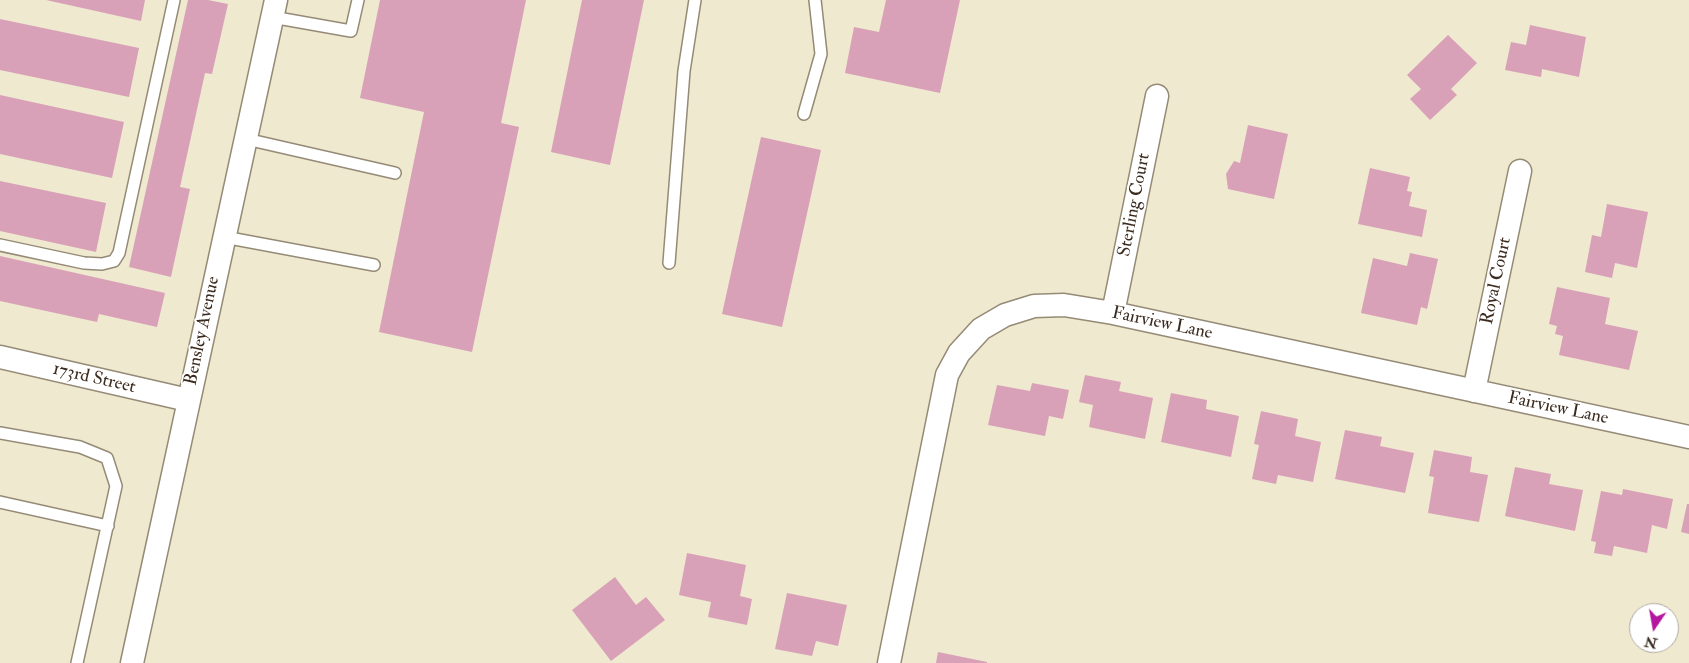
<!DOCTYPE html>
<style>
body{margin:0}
#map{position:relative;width:1689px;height:663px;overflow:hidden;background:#efe9cf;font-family:"IM FELL Double Pica",serif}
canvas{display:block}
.north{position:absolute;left:1629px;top:603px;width:50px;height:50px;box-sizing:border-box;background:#fff;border:1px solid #b1aaa5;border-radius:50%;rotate:192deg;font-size:14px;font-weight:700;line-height:20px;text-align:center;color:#3b2a1e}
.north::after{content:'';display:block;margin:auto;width:18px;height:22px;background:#b5179e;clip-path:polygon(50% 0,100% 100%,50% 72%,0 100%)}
</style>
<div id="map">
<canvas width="1689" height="663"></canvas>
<div class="north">N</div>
</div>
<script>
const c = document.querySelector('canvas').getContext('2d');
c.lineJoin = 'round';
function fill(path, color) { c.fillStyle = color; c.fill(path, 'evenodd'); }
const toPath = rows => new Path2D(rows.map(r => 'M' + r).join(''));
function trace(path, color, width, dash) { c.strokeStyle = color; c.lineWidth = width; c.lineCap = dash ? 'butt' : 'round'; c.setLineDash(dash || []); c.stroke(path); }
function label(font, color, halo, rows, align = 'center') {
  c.font = font + ' "IM FELL Double Pica",serif'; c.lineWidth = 4; c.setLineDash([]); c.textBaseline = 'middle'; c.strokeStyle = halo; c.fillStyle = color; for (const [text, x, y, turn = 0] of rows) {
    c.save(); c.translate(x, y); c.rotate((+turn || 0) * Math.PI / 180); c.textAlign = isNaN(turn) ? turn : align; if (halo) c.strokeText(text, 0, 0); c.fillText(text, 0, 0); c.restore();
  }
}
const building = toPath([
 [46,0,145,0,141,21],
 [188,0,208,0,228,4,212,74,205,73,180,187,190,189,171,277,129,267],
 [380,0,526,0,501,123,519,127,472,352,379,332,424,112,360,98],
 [582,0,644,0,610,165,551,152],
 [886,0,960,0,940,93,845,73,854,27,879,32],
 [0,19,139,48,129,97,0,70],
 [1530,25,1586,37,1579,77,1542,69,1541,77,1505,70,1511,42,1526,45],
 [1448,35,1477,63,1451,89,1457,95,1430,120,1410,99,1421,89,1407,75],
 [0,95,124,122,112,178,0,154],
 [1248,125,1288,134,1274,199,1228,189,1226,174,1234,161,1240,163],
 [761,137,821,150,782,327,722,314],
 [1370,168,1410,177,1407,191,1412,192,1409,206,1427,210,1422,237,1358,224],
 [0,181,106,203,96,252,0,231],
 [1607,204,1648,212,1637,268,1615,263,1612,278,1585,272,1592,235,1601,237],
 [1410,253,1438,259,1427,309,1421,307,1417,325,1361,313,1373,258,1407,266],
 [0,256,165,293,157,327,99,314,97,322,0,301],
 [1557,287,1610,298,1605,324,1638,331,1629,370,1559,355,1563,336,1555,334,1557,326,1549,324],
 [1085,375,1121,382,1119,391,1153,398,1145,439,1089,427,1093,405,1079,402],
 [1032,383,1069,390,1063,419,1049,416,1045,436,988,425,997,385,1030,391],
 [1171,393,1207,400,1206,409,1239,416,1231,457,1161,442],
 [1261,411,1298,419,1295,436,1321,442,1313,482,1278,475,1276,484,1252,479,1259,445,1254,444],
 [1345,430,1382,437,1380,446,1414,453,1405,493,1335,479],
 [1434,450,1472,457,1470,472,1488,475,1479,522,1428,513,1434,477,1429,476],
 [1515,467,1551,474,1549,484,1583,490,1575,531,1505,516],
 [1623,489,1673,499,1667,529,1652,525,1647,553,1614,546,1612,556,1594,553,1596,542,1591,541,1601,491,1622,495],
 [1687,504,1689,504,1689,534,1681,532],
 [687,553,746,565,740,596,752,599,747,625,708,617,711,602,679,595],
 [615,577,636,605,646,597,665,620,611,661,572,610],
 [787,593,847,605,838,646,816,641,812,656,775,649],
 [938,652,987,662,987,663,936,663]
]);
const service = toPath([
 [272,17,351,31,358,0],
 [804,114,821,54,815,0],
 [246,139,395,173],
 [224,237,374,265],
 [0,245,84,263,102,264,114,261,119,253,174,0],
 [669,263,684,71,695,0],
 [0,433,80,447,107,458,116,486,77,663],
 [0,502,108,526]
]);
const minor = toPath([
 [1113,313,1157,96],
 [0,357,188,400],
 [1474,391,1520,171],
 [132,663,276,0],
 [889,663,947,375,959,353,981,329,1005,315,1034,306,1064,305,1113,313,1689,437]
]);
const streetNames = [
 ["Sterling Court",1135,205,-79],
 ["Royal Court",1497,281,-78],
 ["Fairview Lane",1162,324,12],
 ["Bensley Avenue",203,331,-78],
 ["173rd Street",94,379,13],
 ["Fairview Lane",1558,409,12]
];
fill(building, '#d9a1b8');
trace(service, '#958a76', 14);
trace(minor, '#958a76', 25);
trace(service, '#fff', 11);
trace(minor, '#fff', 22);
label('18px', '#3b2a1e', '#fff', streetNames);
</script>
